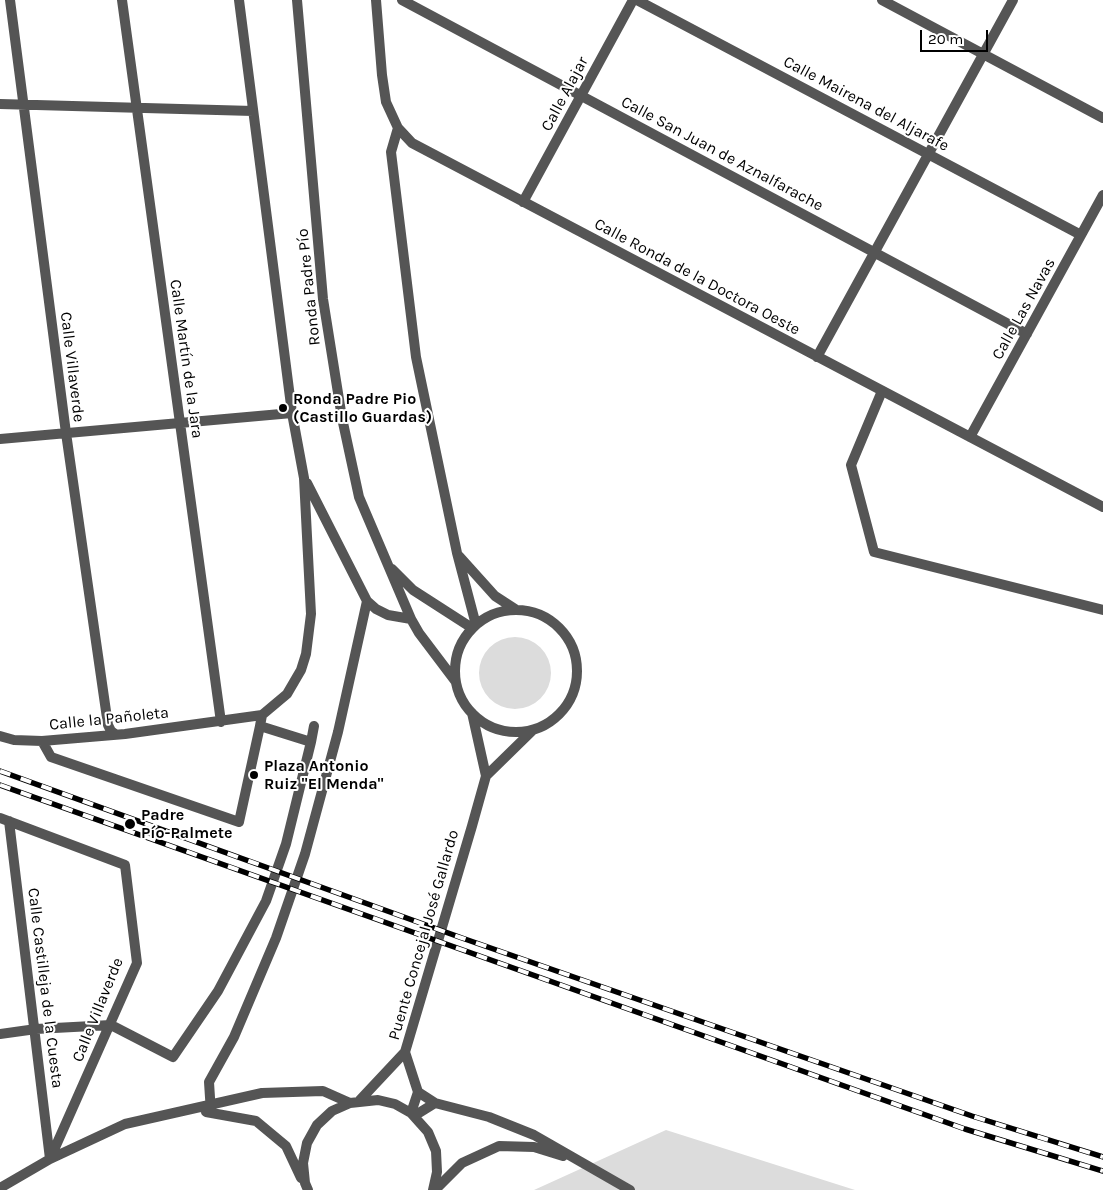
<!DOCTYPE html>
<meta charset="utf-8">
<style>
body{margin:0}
#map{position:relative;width:1103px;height:1190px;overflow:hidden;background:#fff;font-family:Karla,sans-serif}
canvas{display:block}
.scale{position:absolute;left:920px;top:30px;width:68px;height:22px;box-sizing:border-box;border:2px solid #000;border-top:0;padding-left:6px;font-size:15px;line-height:18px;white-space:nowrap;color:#000;-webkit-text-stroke:4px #fff;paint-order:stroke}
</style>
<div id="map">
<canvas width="1103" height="1190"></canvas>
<div class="scale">20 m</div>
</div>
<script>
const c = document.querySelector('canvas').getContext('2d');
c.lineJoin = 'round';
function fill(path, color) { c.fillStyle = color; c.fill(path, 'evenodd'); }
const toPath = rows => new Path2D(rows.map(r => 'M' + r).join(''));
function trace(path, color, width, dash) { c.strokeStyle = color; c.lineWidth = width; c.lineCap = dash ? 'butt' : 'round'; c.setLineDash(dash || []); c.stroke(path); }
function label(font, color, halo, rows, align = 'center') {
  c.font = font + ' Karla,sans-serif'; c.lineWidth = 4; c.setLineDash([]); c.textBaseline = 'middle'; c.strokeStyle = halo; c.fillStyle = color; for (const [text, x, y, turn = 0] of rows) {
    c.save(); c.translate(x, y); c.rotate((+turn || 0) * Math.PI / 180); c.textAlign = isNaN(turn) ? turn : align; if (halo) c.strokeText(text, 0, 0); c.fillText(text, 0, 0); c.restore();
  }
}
const green = toPath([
 '479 673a36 36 0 1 1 72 0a36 36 0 1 1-72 0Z',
 [666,1130,855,1190,534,1190]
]);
const lane = toPath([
 [882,391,851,465,874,552,1103,610]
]);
const street = toPath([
 [10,0,66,433,108,725,111,731,115,734],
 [122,0,221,722],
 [297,0,323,299,342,418,359,497,411,619,419,633,456,682],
 [376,0,382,75,386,102,398,128,412,143,1103,507],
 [402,0,1027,334],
 [637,0,1081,235],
 [882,0,1103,118],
 [0,104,253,111],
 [398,128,391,152,416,357,457,553,476,625],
 [523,202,633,0],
 [817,357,1013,0],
 [970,437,1103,195],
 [0,439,292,413],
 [307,483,367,601,376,609,388,615,411,619],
 [459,556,495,596,515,609],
 [392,569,413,590,472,628],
 '455 671a61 61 0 1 1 122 0a61 61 0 1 1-122 0Z',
 [0,736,14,740,42,741,125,734,262,715,287,694,301,670,306,654,311,614,304,478,292,413,239,0],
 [42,741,51,757,239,822,260,726],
 [311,742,314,726],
 [486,776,533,730],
 [0,818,125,865,137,963,50,1159],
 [9,821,50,1159],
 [111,1025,173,1057,218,991,266,901,286,844,311,742,260,726,262,715],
 [0,1034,36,1029,111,1025],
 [405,1052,418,1092,435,1103],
 [360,1100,405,1052,472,826,486,776,472,713],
 [206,1112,256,1121,286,1146,301,1178],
 [211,1113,209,1082,234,1037,276,938,305,854,338,732,367,601],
 [411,1113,418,1092],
 [414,1116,435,1103,489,1117,534,1135,630,1190],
 [0,1188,50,1159,125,1124,262,1093,323,1091,350,1103],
 [308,1190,305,1183,303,1163,307,1143,317,1125,332,1111,350,1103,378,1100,395,1104,411,1113,428,1132,436,1151,437,1172,433,1190],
 [435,1190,462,1163,499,1146,534,1147,563,1156]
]);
const rail = toPath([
 [0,771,462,938,972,1116,1103,1157],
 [0,785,965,1129,1103,1171]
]);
const markers = [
 [283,408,5,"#000"],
 [254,775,5,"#000"],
 [130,824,6,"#000"]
];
const streetNames = [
 ["Calle Alajar",565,94,-62],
 ["Calle Mairena del Aljarafe",866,104,28],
 ["Calle San Juan de Aznalfarache",722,154,28],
 ["Calle Ronda de la Doctora Oeste",697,277,28],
 ["Ronda Padre Pío",309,287,-96],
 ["Calle Las Navas",1024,309,-61],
 ["Calle Martín de la Jara",186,359,82],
 ["Calle Villaverde",72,367,83],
 ["Calle la Pañoleta",109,719,-6],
 ["Puente Concejal José Gallardo",424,935,-74],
 ["Calle Castilleja de la Cuesta",45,988,83],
 ["Calle Villaverde",98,1010,-68]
];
const poiNames = [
 ["Ronda Padre Pio",293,399],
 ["(Castillo Guardas)",293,417],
 ["Plaza Antonio",264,766],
 ["Ruiz \"El Menda\"",264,784],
 ["Padre",141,815],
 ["Pío-Palmete",141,833]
];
fill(green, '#dcdcdc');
trace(lane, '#555', 10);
trace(street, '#555', 10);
trace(rail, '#000', 5.5);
trace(rail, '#fff', 4, [11]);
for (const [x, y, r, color] of markers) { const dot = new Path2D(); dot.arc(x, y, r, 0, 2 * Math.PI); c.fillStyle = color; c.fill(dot); trace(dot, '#fff', 2); }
label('16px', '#000', '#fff', streetNames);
label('bold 16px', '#000', '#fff', poiNames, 'left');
</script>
